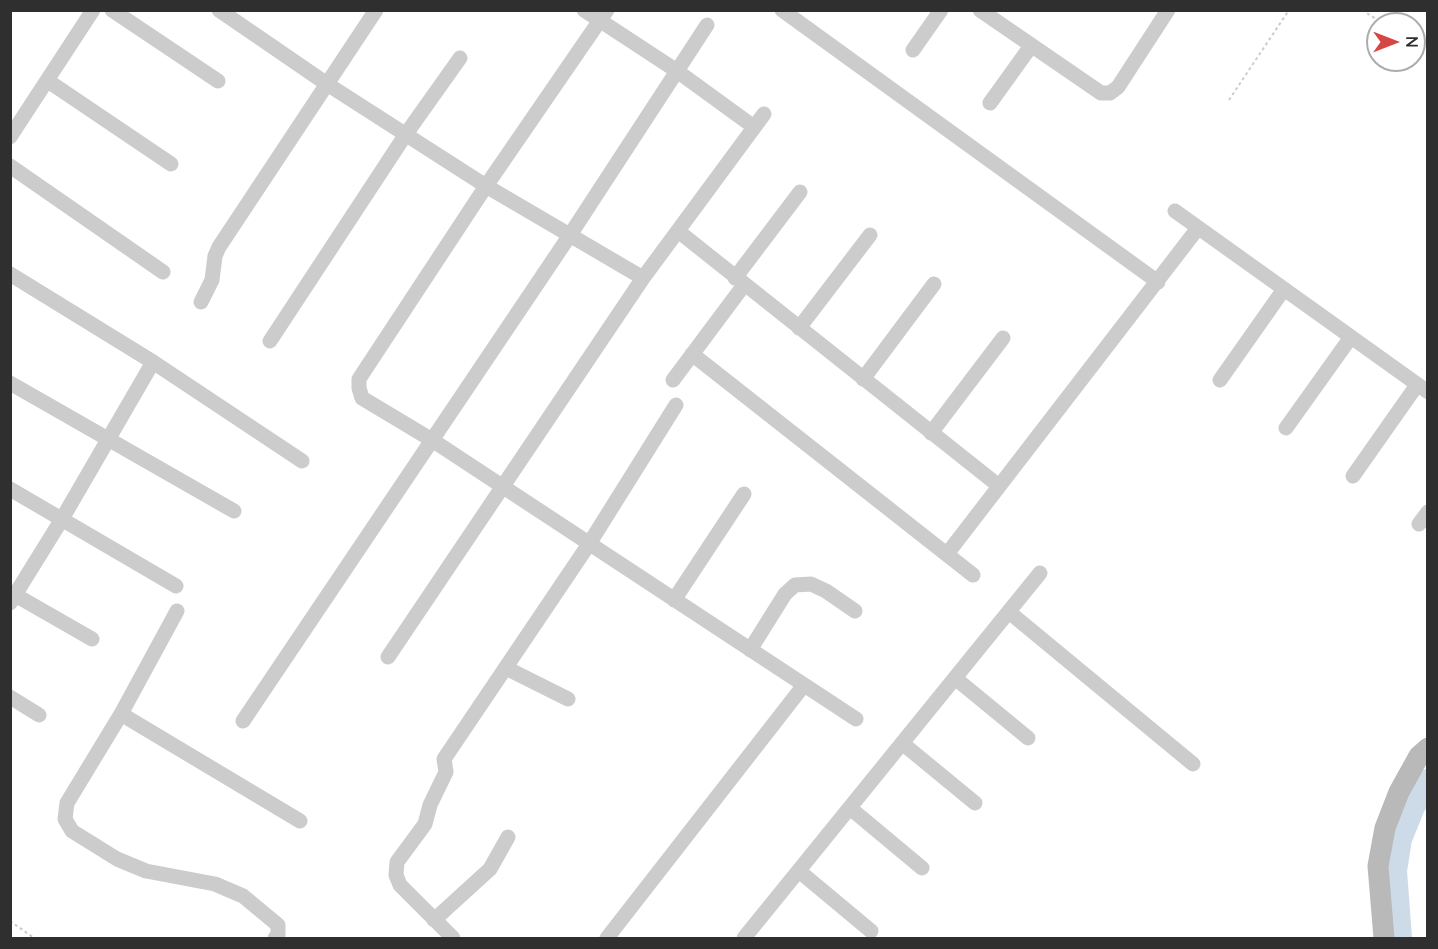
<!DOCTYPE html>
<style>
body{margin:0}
#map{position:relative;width:1438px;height:949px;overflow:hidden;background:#fff;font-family:Quicksand,sans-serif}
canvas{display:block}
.frame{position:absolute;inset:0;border:12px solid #2f2f2f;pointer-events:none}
.north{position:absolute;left:1366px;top:12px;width:60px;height:60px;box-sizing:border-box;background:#fff;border:2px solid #acacac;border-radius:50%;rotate:90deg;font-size:16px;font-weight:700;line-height:24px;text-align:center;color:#2f2f2f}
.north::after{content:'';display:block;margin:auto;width:21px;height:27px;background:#d44743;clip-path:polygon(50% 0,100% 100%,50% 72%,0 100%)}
</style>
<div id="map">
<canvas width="1438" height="949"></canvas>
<div class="frame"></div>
<div class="north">N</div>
</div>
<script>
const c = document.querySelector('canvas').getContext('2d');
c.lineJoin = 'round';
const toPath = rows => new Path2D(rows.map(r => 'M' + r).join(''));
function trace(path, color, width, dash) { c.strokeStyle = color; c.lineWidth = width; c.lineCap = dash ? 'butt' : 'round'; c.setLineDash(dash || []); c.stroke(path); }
const river = toPath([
 [1400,938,1395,871,1400,839,1413,807,1428,781]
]);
const path = toPath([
 [1362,10,1384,24],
 [1414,38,1428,45],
 [1229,100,1289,10],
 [10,921,34,938]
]);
const street = toPath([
 [112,10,218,81],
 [219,10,327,84,486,186,643,278],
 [584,10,677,71,754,127],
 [607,10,486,186,359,379,359,388,362,398,432,440,856,719],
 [782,10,1158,282],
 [980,10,1101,93,1110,93,1118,87,1168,10],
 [913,50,941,10],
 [48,81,171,164],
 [990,103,1031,46],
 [10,137,93,10],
 [10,166,163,272],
 [1175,211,1428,392],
 [678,231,999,486],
 [10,274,153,362,302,461],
 [735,278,800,192],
 [201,302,212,280,215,256,219,247,376,10],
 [799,328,870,235],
 [270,341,406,134,460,58],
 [692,354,973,575],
 [863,379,934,284],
 [673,380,744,285],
 [1220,380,1284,289],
 [10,383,234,511],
 [1286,428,1351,337],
 [931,433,1003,338],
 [1353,476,1417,385],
 [10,489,176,586],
 [1419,524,1428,512],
 [947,554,1198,228],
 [10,592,92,639],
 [674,600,744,494],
 [10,603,62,519,153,362],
 [177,611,121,714,67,803,65,819,72,831,117,859,146,871,215,884,243,896,278,925,278,935,275,938],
 [1009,612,1193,764],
 [750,650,785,594,795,585,811,584,826,591,855,611],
 [388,657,643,278,764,114],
 [506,668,568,699],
 [955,678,1028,738],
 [10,697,39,715],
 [121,714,300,821],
 [243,721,570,235,707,25],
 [902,743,975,803],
 [850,808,922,868],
 [799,871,871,931],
 [434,920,490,869,508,837],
 [453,938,400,885,396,875,397,862,425,824,430,805,446,772,444,759,589,544,676,405],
 [607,938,804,685],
 [744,938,1040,573]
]);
const secondary = toPath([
 [1384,938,1378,866,1385,828,1399,792,1419,756,1428,748]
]);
trace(river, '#cddbe9', 24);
trace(path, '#ccc', 2, [3, 3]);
trace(street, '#ccc', 15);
trace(secondary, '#b9b9b9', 21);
</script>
